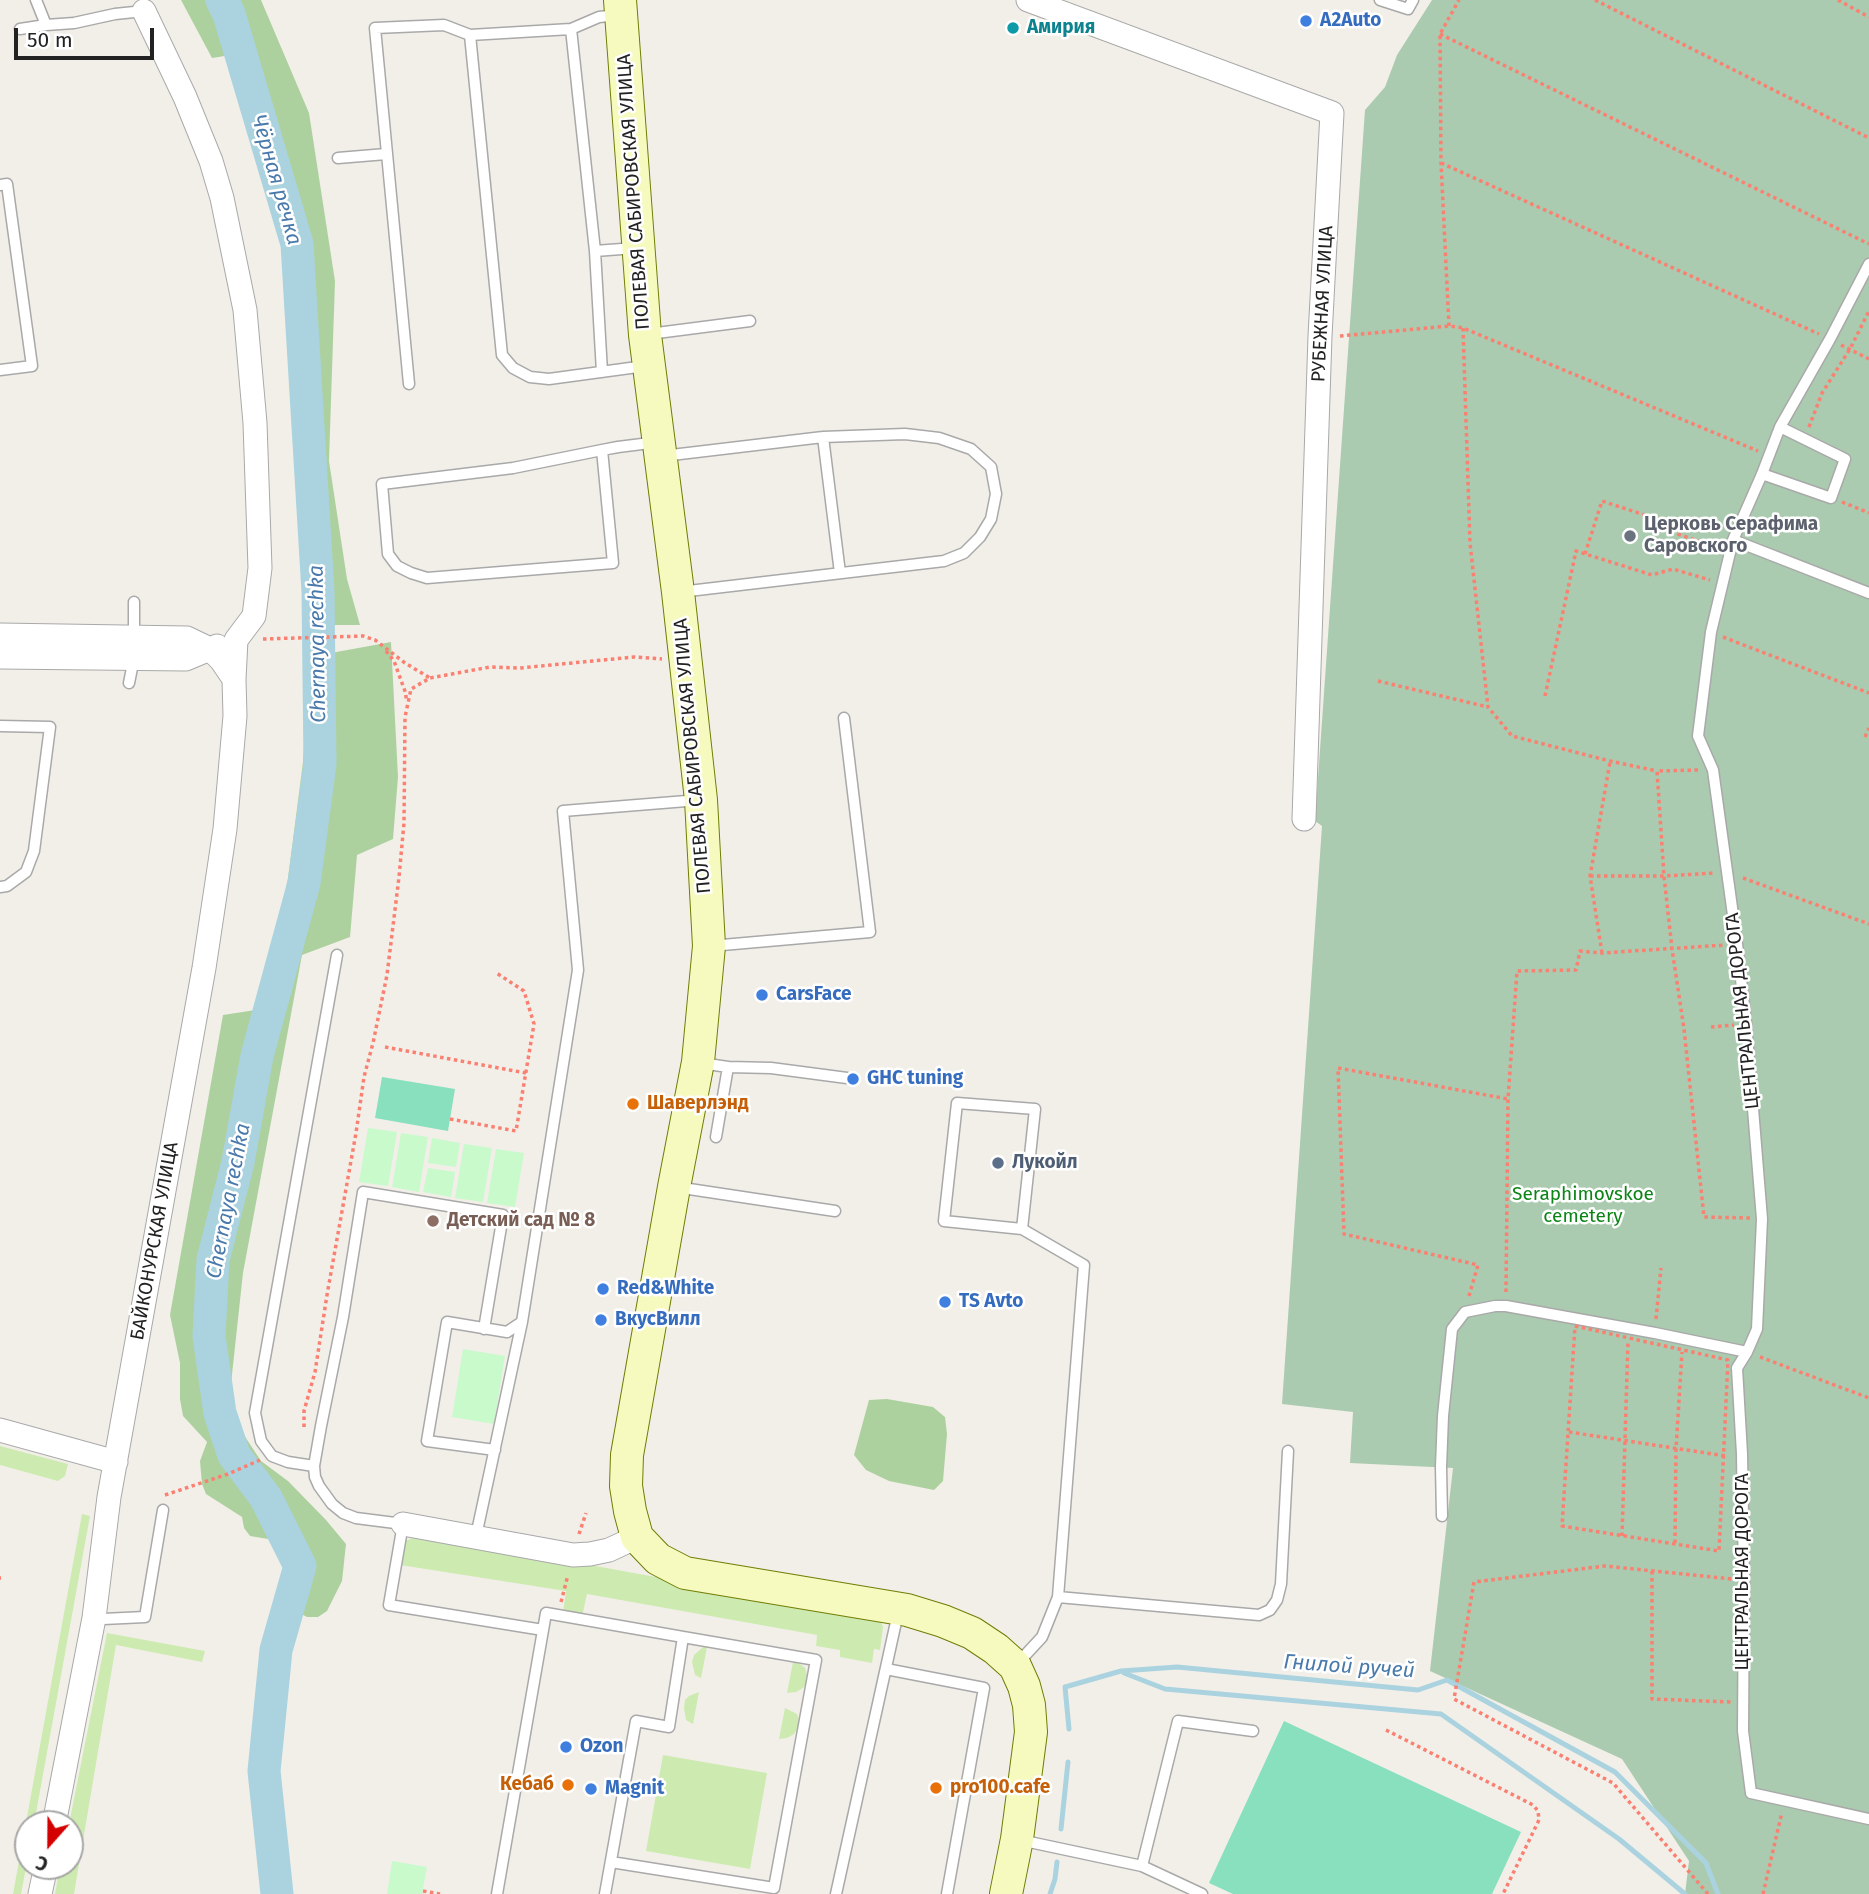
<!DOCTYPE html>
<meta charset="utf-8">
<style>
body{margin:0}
#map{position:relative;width:1869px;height:1894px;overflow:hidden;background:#f2efe9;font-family:"Fira Sans",sans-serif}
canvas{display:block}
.north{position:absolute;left:14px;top:1810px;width:70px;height:70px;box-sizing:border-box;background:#fff;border:2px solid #a7a7a7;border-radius:50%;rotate:201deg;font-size:19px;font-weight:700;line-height:28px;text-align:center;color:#222}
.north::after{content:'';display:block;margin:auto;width:24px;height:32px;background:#d40000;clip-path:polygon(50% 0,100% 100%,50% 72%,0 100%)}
.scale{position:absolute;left:14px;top:28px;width:140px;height:32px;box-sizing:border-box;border:4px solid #222;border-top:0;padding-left:9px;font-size:21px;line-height:24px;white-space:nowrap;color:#222;-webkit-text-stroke:5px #fff;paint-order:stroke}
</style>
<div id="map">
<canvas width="1869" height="1894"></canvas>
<div class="north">С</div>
<div class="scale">50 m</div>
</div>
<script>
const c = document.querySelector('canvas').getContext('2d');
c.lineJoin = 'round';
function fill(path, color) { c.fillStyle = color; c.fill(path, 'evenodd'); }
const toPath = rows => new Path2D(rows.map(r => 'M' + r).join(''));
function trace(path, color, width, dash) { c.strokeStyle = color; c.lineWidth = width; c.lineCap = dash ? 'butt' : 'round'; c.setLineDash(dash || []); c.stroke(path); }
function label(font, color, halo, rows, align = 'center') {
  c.font = font + ' "Fira Sans",sans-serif'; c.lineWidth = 5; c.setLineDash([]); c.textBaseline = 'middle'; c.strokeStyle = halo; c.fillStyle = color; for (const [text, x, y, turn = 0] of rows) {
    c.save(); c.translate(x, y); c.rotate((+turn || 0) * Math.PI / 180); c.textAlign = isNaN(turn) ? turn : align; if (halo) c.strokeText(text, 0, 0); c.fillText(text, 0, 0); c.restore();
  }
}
const grass = toPath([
 [0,1446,68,1464,65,1476,58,1481,0,1465],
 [82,1514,90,1516,34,1824,28,1824,28,1857,21,1894,13,1894],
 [421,1534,874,1617,881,1622,883,1627,880,1650,874,1649,872,1663,840,1657,840,1650,816,1646,817,1635,587,1594,582,1617,563,1613,566,1591,400,1565,403,1542],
 [107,1633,205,1651,202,1662,116,1645,74,1894,55,1894,60,1866,70,1866,69,1824],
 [703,1647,707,1647,701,1678,695,1675,692,1662,694,1655],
 [793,1662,800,1664,805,1668,807,1675,807,1682,803,1688,796,1692,787,1693],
 [699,1692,693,1724,686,1720,684,1708,685,1700,689,1696],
 [785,1708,797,1714,799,1720,798,1728,794,1734,787,1738,779,1739],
 [663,1755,767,1773,750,1869,646,1851]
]);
const forest = toPath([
 [181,0,209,0,231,55,212,58],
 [227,0,261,0,309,113,335,281,329,461,347,579,360,625,325,625,302,245,262,102,235,17],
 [391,642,398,777,393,839,357,855,350,937,302,955,243,1273,230,1393,238,1426,261,1461,288,1481,326,1520,346,1544,342,1581,327,1611,318,1617,307,1617,288,1607,285,1595,294,1564,274,1540,250,1536,244,1528,242,1517,206,1494,202,1484,200,1461,207,1442,183,1416,180,1399,180,1363,170,1315,223,1015,262,1009,288,878,303,762,309,657],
 [887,1399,933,1407,945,1417,947,1434,943,1481,934,1490,889,1481,866,1470,854,1455,869,1400]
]);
const cemetery = toPath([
 [1432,0,1869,0,1869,1894,1685,1894,1689,1861,1622,1759,1430,1671,1453,1468,1350,1463,1353,1412,1282,1404,1322,826,1315,821,1365,110,1385,87,1397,55]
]);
const park = toPath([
 [368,1128,397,1132,388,1186,359,1182],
 [401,1133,428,1137,419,1192,392,1187],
 [432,1138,460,1143,456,1167,428,1163],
 [464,1144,492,1148,483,1202,455,1198],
 [496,1149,524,1153,515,1207,487,1203],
 [428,1168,455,1172,451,1197,423,1192],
 [463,1349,505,1356,494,1424,452,1417],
 [392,1861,427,1867,422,1894,387,1894]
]);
const pitch = toPath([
 [382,1077,455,1089,448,1131,375,1118],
 [1284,1721,1521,1832,1492,1894,1233,1894,1209,1883]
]);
const stream = toPath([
 [1124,1673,1165,1689,1441,1714,1619,1839,1685,1894],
 [1069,1729,1065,1687,1121,1671,1177,1667,1418,1690,1447,1680,1615,1772,1706,1863,1718,1894],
 [1061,1829,1068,1762],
 [1050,1894,1055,1879,1057,1862]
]);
const river = toPath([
 [222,0,229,14,297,244,318,592,320,764,304,883,257,1056,238,1162,213,1260,209,1336,220,1413,234,1455,266,1498,300,1566,276,1650,264,1771,277,1894]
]);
const path = toPath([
 [1595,0,1869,138],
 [1838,0,1869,17],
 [1440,34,1869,244],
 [1441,163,1819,334],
 [1449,326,1441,163,1440,34,1459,0],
 [1463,328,1470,543,1488,707,1512,736,1610,761,1657,771],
 [1340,336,1449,326,1463,328,1758,451],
 [1841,345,1869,359],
 [1809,427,1822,393,1850,349,1869,311],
 [1842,502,1869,513],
 [1585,554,1602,501,1669,523,1678,534,1718,548],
 [1723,637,1869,693],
 [263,639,363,636,375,640,405,663,430,678],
 [386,651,394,661,406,694,406,702],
 [1378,681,1488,707],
 [1545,696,1576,551,1652,575,1673,569,1710,580],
 [1865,737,1869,728],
 [1698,770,1657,771,1664,876,1672,949,1684,1029,1704,1217,1750,1218],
 [1590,876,1664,876,1715,873],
 [1743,878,1869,924],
 [1602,953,1590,876,1610,762],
 [1711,1027,1734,1025],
 [385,1047,526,1073],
 [450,1119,516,1131,534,1024,524,991,495,972],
 [1506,1292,1508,1099,1517,971,1576,970,1580,951,1602,953,1725,945],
 [1469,1296,1478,1265,1344,1234,1338,1068,1508,1099],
 [1656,1319,1661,1268],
 [1575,1326,1728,1360,1719,1551,1562,1526,1575,1326],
 [1760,1357,1869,1398],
 [304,1427,304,1411,315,1372,327,1295,356,1133,364,1077,373,1043,387,975,399,877,404,823,405,717,411,689,430,678,490,667,520,668,634,657,662,659],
 [1569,1432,1726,1456],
 [165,1495,228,1474,260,1460],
 [579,1534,586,1513],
 [1622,1536,1628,1342],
 [1675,1543,1676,1449,1682,1352],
 [1652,1571,1652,1699,1731,1702],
 [0,1578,1,1578],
 [561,1602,568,1575],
 [1386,1730,1533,1805,1538,1811,1539,1820,1503,1894],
 [423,1891,440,1894],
 [1708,1894,1613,1783,1454,1699,1474,1582,1605,1566,1732,1579],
 [1763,1894,1782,1812]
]);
const lane = toPath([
 [36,0,46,25],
 [1380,0,1408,9,1413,0],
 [20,29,46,25,74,23,115,14,144,11],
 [571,29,595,251,635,248],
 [470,35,502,355,513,368,530,377,549,379,645,366],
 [338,158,386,154],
 [0,185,7,184,32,366,0,370],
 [595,251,602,372],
 [1869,264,1830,339,1780,427,1762,474,1733,540,1711,632,1698,736,1713,770,1737,944,1746,1023,1762,1219,1757,1329,1747,1352,1737,1368,1742,1454,1744,1581,1743,1731,1751,1793,1869,1819],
 [649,334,750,321],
 [409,384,375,28,444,25,470,35,571,29,599,17,618,15],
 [823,437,840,573],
 [602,450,613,563,427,578,411,573,397,566,388,554,382,484,513,468,602,450,618,447,658,442],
 [663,456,823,437,905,434,939,438,971,449,991,467,996,494,991,519,980,537,964,553,944,561,680,592],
 [1762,474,1831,498,1845,459,1780,427],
 [1733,540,1869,593],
 [134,639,134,602],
 [129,683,134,658],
 [0,726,50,727,34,851,26,872,7,886,0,887],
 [711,946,870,932,844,718],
 [701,1063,728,1067,771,1068,847,1078],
 [716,1137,728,1067],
 [676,1187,835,1211],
 [484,1329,503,1215,363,1192,343,1317,321,1426,314,1466,315,1477,319,1486,332,1504,343,1513,356,1518,403,1524,389,1605,543,1630],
 [495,1450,427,1441,447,1322,507,1332,522,1322],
 [314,1466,288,1462,272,1456,261,1441,255,1413,337,955],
 [1442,1516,1441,1467,1443,1416,1452,1329,1465,1312,1495,1306,1506,1306,1655,1333,1747,1352],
 [476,1536,522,1322,578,970,563,811,699,800],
 [1058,1597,1259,1615,1270,1610,1277,1600,1281,1584,1288,1451],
 [94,1618,103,1619,145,1617,163,1510],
 [1017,1664,1042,1637,1058,1597,1084,1265,1022,1229,1035,1109,957,1103,944,1221,1022,1229],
 [886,1669,984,1688,947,1894],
 [1020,1840,1142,1866,1202,1894],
 [611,1862,774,1888,816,1660,683,1637],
 [1142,1866,1178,1721,1253,1731],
 [497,1894,546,1613,683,1637,669,1727,636,1721,605,1894],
 [836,1894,898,1613]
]);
const street = toPath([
 [1028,0,1332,113,1320,336,1304,819],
 [144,11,185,97,211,161,222,198,245,310,255,423,260,568,254,616,236,640,234,679],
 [0,635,187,638,210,649,221,660,234,679,235,716,225,829,204,968,109,1497,94,1618,54,1824],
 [0,657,186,659,217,646],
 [0,1430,116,1462],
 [403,1524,573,1555,590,1554,609,1550,637,1537],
 [40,1894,46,1866]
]);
const secondary = toPath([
 [620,0,645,335,678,592,701,800,709,946,698,1062,674,1187,627,1455,626,1486,630,1511,637,1537,658,1559,685,1573,907,1610,943,1621,972,1633,996,1649,1015,1666,1024,1686,1029,1705,1031,1732,1017,1839,1006,1894]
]);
const markers = [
 [1306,21,7,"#3f7fe0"],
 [1013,28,7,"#0f9aa8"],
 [1630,536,7,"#6b7280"],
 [762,995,7,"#3f7fe0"],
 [853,1079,7,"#3f7fe0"],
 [633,1104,7,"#e8710a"],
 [998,1163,7,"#5c6f8a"],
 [433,1221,7,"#8d6e63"],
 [603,1289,7,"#3f7fe0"],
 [945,1302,7,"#3f7fe0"],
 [601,1320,7,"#3f7fe0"],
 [566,1747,7,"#3f7fe0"],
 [568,1785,7,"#e8710a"],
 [936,1788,7,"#e8710a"],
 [591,1789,7,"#3f7fe0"]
];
const shopNames = [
 ["A2Auto",1320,21],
 ["CarsFace",776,995],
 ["GHC tuning",867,1079],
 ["Red&White",617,1289],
 ["TS Avto",959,1302],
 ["ВкусВилл",615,1320],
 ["Ozon",580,1747],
 ["Magnit",605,1789]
];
const cultureNames = [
 ["Амирия",1027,28]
];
const streetNames = [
 ["ПОЛЕВАЯ САБИРОВСКАЯ УЛИЦА",634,192,-94],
 ["РУБЕЖНАЯ УЛИЦА",1323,304,-87],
 ["ПОЛЕВАЯ САБИРОВСКАЯ УЛИЦА",693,756,-95],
 ["ЦЕНТРАЛЬНАЯ ДОРОГА",1743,1011,-96],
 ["БАЙКОНУРСКАЯ УЛИЦА",155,1241,-80],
 ["ЦЕНТРАЛЬНАЯ ДОРОГА",1743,1572,-90]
];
const worshipNames = [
 ["Церковь Серафима",1644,525],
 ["Саровского",1644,547]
];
const foodNames = [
 ["Шаверлэнд",647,1104],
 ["Кебаб",554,1785,"right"],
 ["pro100.cafe",950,1788]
];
const serviceNames = [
 ["Лукойл",1012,1163]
];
const parkNames = [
 ["Seraphimovskoe",1583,1195],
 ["cemetery",1583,1217]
];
const educationNames = [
 ["Детский сад № 8",447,1221]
];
const waterNames = [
 ["Чёрная речка",276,180,74],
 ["Chernaya rechka",318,644,-91],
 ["Chernaya rechka",229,1201,-79],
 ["Гнилой ручей",1349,1667,4]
];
fill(grass, '#cdebb0');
fill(forest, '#add19e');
fill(cemetery, '#aacbaf');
fill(park, '#c8facc');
fill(pitch, '#88e0be');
trace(stream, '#aad3df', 5);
trace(river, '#aad3df', 33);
trace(lane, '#a9a9a9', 13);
trace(street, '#a9a9a9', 25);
trace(secondary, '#707d05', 34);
trace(path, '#fa8072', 3.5, [3.5, 3.5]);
trace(lane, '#fff', 10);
trace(street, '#fff', 23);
trace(secondary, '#f7fabf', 32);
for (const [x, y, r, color] of markers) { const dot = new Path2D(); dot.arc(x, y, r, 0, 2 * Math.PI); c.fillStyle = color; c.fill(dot); trace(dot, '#fff', 2.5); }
label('bold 19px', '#366cbe', '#fff', shopNames, 'left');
label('bold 19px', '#0d838f', '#fff', cultureNames, 'left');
label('19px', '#222', '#fff', streetNames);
label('bold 19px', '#5b616d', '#fff', worshipNames, 'left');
label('bold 19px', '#c56008', '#fff', foodNames, 'left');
label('bold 19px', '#4e5e75', '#fff', serviceNames, 'left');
label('19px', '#0c8416', '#fff', parkNames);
label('bold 19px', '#785e54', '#fff', educationNames, 'left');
label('italic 21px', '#4a7aab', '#fff', waterNames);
</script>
